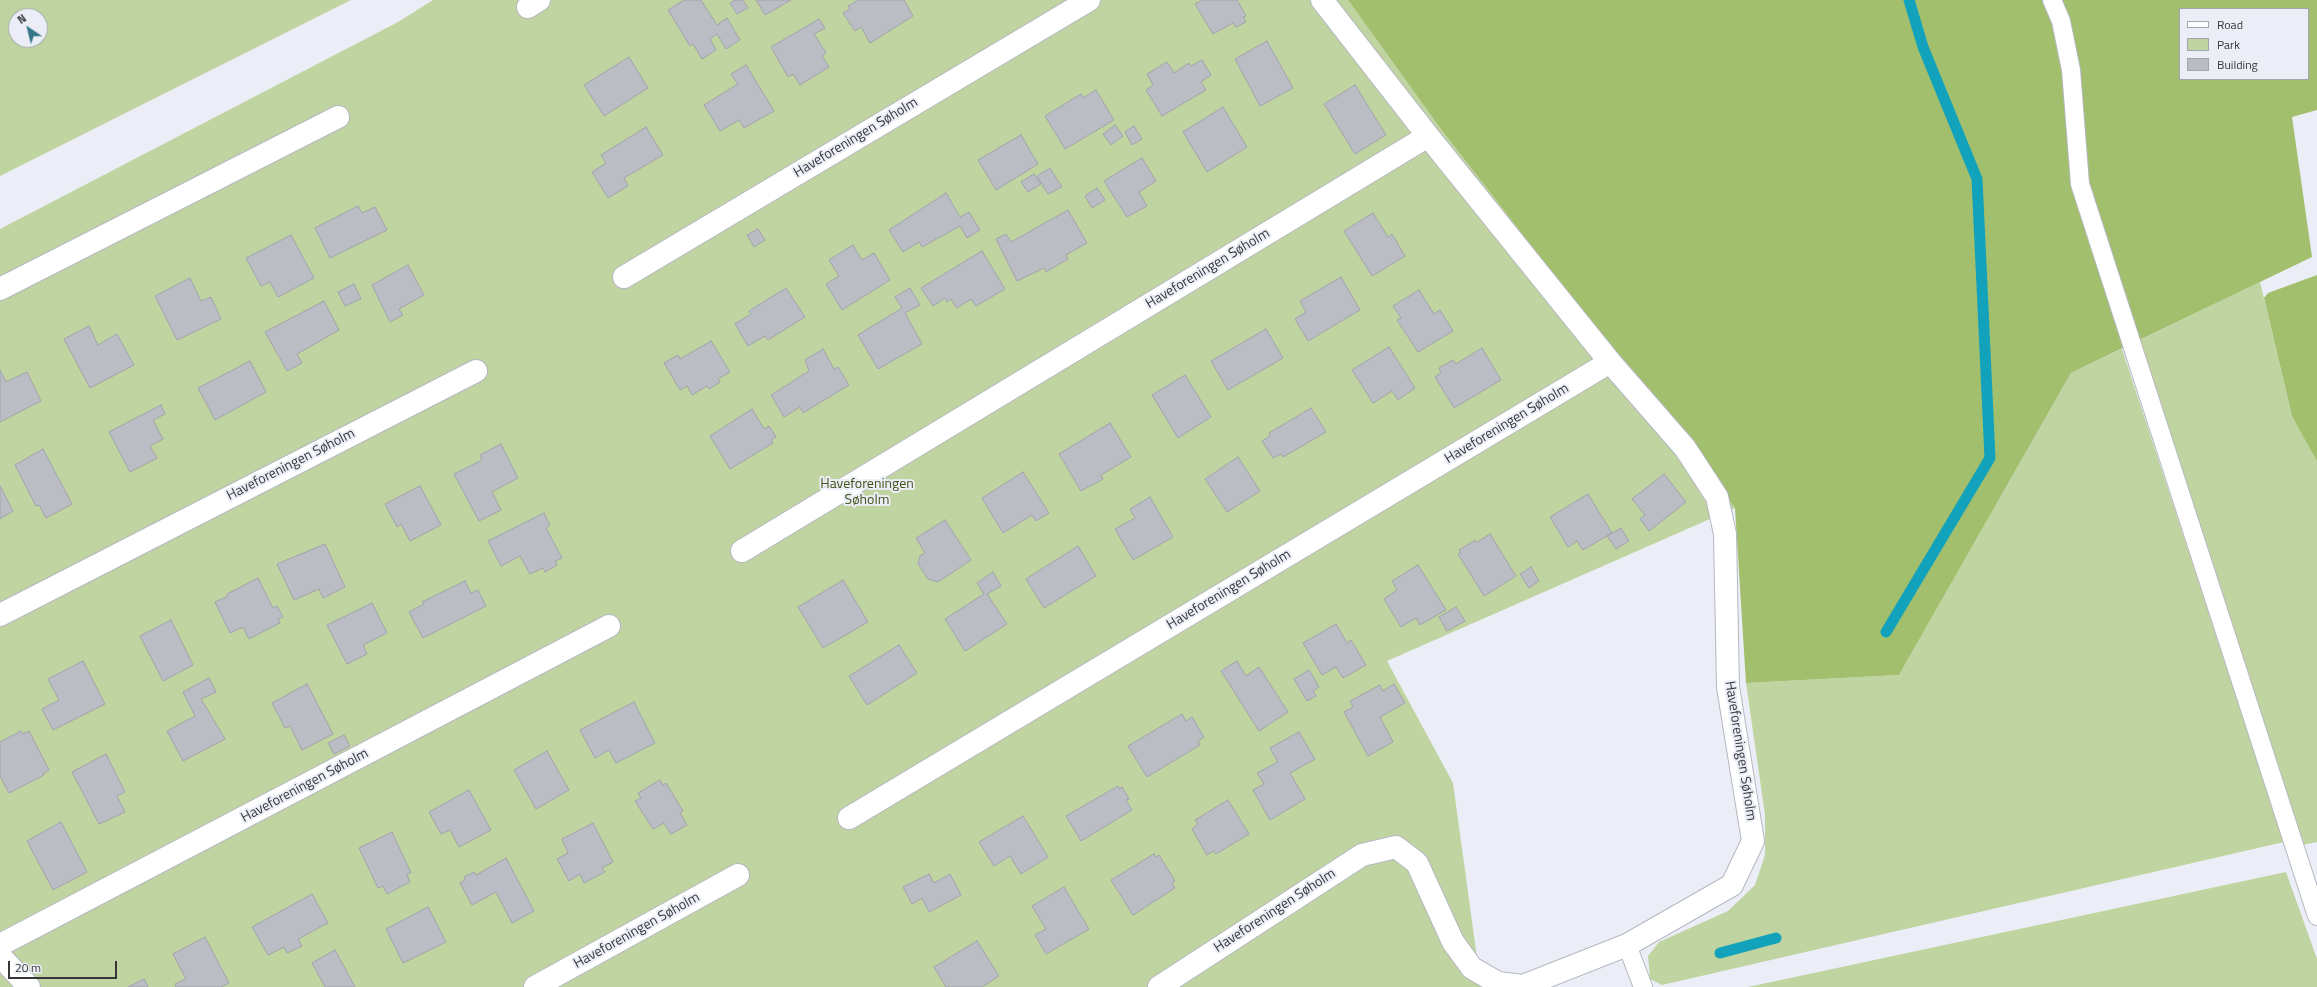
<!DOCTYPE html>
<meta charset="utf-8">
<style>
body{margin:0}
#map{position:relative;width:2317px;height:987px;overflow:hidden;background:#ebeef6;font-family:"Titillium Web",sans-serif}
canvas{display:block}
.legend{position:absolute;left:2179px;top:8px;width:130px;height:72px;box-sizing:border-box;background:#ebeef6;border:1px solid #a2a5ab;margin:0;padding:5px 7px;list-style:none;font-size:12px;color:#35373a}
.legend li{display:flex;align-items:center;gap:8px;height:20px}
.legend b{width:20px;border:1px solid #a2a5ab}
.north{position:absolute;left:8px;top:8px;width:40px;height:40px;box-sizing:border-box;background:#ebeef6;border:1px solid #a2a5ab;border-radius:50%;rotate:325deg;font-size:11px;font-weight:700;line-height:16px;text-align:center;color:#35373a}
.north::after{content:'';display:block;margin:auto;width:14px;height:18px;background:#357789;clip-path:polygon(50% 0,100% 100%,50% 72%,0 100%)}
.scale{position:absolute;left:8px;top:961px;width:109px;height:18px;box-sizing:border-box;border:2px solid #35373a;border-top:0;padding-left:5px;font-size:12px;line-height:14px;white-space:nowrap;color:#35373a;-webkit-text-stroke:3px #ebeef6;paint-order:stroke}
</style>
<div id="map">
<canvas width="2317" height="987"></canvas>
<ul class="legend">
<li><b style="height:5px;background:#fff"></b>Road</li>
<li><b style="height:11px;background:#c0d4a1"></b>Park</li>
<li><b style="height:11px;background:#bbbdc5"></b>Building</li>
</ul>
<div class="north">N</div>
<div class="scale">20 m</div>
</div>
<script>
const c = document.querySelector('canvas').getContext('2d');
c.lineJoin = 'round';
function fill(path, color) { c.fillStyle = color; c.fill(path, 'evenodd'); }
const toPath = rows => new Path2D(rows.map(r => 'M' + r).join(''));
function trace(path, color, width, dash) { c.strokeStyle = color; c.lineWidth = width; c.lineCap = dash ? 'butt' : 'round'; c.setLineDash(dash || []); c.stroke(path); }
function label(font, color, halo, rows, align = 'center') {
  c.font = font + ' "Titillium Web",sans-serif'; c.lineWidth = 4; c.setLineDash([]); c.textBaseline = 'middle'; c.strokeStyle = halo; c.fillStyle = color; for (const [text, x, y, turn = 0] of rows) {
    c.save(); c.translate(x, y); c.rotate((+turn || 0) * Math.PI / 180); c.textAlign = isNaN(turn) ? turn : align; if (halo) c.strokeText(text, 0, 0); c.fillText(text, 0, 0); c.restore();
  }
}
const green = toPath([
 [0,0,351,0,0,176],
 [16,16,40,16,40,40,16,40],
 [433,0,1348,0,1440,128,1735,508,1387,661,1453,783,1481,987,0,987,0,229,398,22],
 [2260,282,2292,416,2317,458,2317,842,2302,845,2138,341],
 [2122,349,2284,842,1662,985,1650,979,1648,956,1659,942,1728,911,1755,885,1765,855,1765,815,1746,683,1899,675,2071,373],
 [2286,872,2317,959,2317,987,1748,987]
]);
const forest = toPath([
 [1348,0,2317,0,2317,110,2292,117,2312,257,2071,373,1899,675,1746,683,1735,508,1440,128],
 [2180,9,2308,9,2308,79,2180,79],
 [2317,275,2317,461,2292,416,2264,298,2268,293]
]);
const stream = toPath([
 [1886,632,1990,458,1977,179,1923,47,1909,0],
 [1720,953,1776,938]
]);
const building = toPath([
 [684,0,701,0,717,25,727,18,740,40,726,49,717,34,710,39,716,50,702,59,693,44,690,46,668,10,684,0],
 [735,0,743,0,748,8,737,14,730,3,735,0],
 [756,0,791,0,765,15,756,0],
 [858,0,904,0,913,16,870,43,861,27,855,31,843,13,850,9,848,6,858,0],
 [1202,0,1237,0,1246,16,1243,17,1246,22,1236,27,1233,23,1213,34,1195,4,1202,0],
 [819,19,825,28,814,34,826,53,822,56,829,67,800,85,793,74,788,77,771,47,819,19],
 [1267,41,1293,88,1260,106,1235,59,1267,41],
 [629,57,648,88,604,116,584,85,629,57],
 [1202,60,1211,75,1201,82,1206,90,1162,116,1146,90,1153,85,1147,74,1167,62,1174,73,1189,63,1191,66,1202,60],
 [746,65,774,111,744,128,739,120,720,131,704,105,738,84,731,74,746,65],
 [1355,85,1386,135,1355,154,1324,104,1355,85],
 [1096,90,1114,120,1065,149,1045,116,1081,94,1083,98,1096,90],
 [1223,107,1247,147,1207,172,1183,132,1223,107],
 [1115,125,1123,136,1111,145,1103,134,1115,125],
 [1134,126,1142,139,1132,145,1125,132,1134,126],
 [646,127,663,155,624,178,628,186,608,198,592,172,606,163,601,155,646,127],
 [1021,135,1038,164,996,190,978,160,1021,135],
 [1142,158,1156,181,1139,192,1147,206,1127,217,1104,181,1142,158],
 [1050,168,1062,187,1048,194,1037,176,1050,168],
 [1034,174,1041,184,1028,192,1021,182,1034,174],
 [1097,188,1105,200,1092,208,1085,196,1097,188],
 [946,193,960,217,969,212,980,230,967,238,960,226,922,247,919,242,903,252,889,230,946,193],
 [358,206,362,213,375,207,387,230,330,258,315,228,358,206],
 [1068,210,1087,243,1066,255,1068,259,1046,272,1044,268,1017,281,996,239,1006,234,1011,242,1068,210],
 [1373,213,1388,237,1392,234,1405,256,1372,276,1344,231,1373,213],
 [758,229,765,240,754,247,747,235,758,229],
 [291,235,314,278,278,297,270,282,261,286,246,258,291,235],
 [853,245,862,260,874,253,890,280,842,310,826,284,839,276,829,260,853,245],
 [982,251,1005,289,976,306,971,299,957,308,951,299,947,302,945,298,933,306,921,288,982,251],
 [408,265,424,295,399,309,403,315,390,322,372,285,408,265],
 [1341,277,1360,310,1308,341,1295,319,1306,312,1300,301,1341,277],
 [190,278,201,301,211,297,221,319,177,340,155,296,190,278],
 [354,284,361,299,345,306,338,292,354,284],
 [786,288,805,317,768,340,765,336,748,346,735,324,751,314,749,311,786,288],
 [910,288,920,305,905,313,922,344,878,369,858,335,902,308,895,297,910,288],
 [1419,290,1434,314,1440,310,1453,331,1418,352,1397,320,1401,318,1393,306,1419,290],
 [324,301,339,330,297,354,302,363,287,371,265,332,324,301],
 [89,326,98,345,117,334,134,365,90,388,64,339,89,326],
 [1266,329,1283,358,1228,390,1211,361,1266,329],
 [711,341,730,372,718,379,720,382,709,389,707,386,692,395,687,386,680,390,664,363,678,355,680,359,711,341],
 [1389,347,1415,388,1398,400,1392,391,1373,403,1352,370,1389,347],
 [1482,348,1501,380,1454,408,1435,377,1441,373,1439,368,1453,360,1456,364,1482,348],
 [823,349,834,369,838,367,849,385,803,413,800,407,784,417,771,395,809,371,805,360,823,349],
 [250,361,266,392,215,420,198,388,250,361],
 [0,370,6,382,27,372,41,401,0,422,0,370],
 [1185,375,1211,417,1178,438,1152,395,1185,375],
 [161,405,165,414,153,420,163,439,150,446,157,458,130,472,109,432,161,405],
 [1311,408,1326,432,1283,457,1281,454,1273,458,1262,441,1270,436,1269,433,1311,408],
 [752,409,764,429,769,426,776,437,771,440,773,443,730,469,710,436,752,409],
 [1110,423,1131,457,1101,475,1103,479,1081,491,1059,454,1110,423],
 [501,444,518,478,492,492,501,510,479,521,454,474,482,460,480,455,501,444],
 [43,449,72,504,46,518,39,505,36,506,15,465,43,449],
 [1238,457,1260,491,1227,512,1205,479,1238,457],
 [1023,472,1049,513,1036,521,1032,515,1003,533,982,498,1023,472],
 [1664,474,1686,502,1649,531,1640,519,1645,515,1632,499,1664,474],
 [0,486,13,511,0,519,0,486],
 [420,486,441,525,410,541,401,524,397,527,385,504,420,486],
 [1588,494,1612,533,1583,550,1577,541,1568,547,1550,517,1588,494],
 [1150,497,1173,537,1133,560,1115,529,1135,518,1130,509,1150,497],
 [544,513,550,525,546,528,562,558,555,561,557,565,545,572,543,568,530,574,520,556,501,566,488,541,544,513],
 [945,520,971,560,938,582,928,579,918,564,920,556,925,553,916,538,945,520],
 [1621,528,1629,541,1616,549,1607,536,1621,528],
 [1490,534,1516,576,1484,596,1458,554,1461,552,1459,550,1475,540,1476,543,1490,534],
 [325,544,345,587,323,598,319,589,294,600,277,564,325,544],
 [1078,546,1096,576,1044,608,1026,579,1078,546],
 [1418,565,1446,610,1420,625,1416,618,1401,627,1384,599,1397,590,1392,581,1418,565],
 [1531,567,1539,581,1529,588,1520,574,1531,567],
 [993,572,1001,586,987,594,1007,624,965,651,945,619,984,594,977,583,993,572],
 [258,578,273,608,277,606,283,617,278,619,280,623,249,639,243,627,230,633,215,602,228,596,227,594,258,578],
 [843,580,868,622,823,648,798,607,843,580],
 [465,581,471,593,478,590,486,606,423,638,409,612,424,604,422,602,465,581],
 [372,603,387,633,363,645,367,654,347,664,327,625,372,603],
 [1456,607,1465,621,1447,631,1439,617,1456,607],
 [171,620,193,665,163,681,140,636,171,620],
 [1336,624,1347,643,1351,640,1366,665,1343,678,1336,667,1322,675,1303,643,1336,624],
 [899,645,917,673,867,705,849,676,899,645],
 [83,661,105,704,53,730,42,709,59,700,48,679,83,661],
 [1237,661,1246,676,1259,667,1288,712,1259,731,1221,671,1237,661],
 [1309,670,1319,687,1313,691,1316,696,1307,701,1294,679,1309,670],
 [209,678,216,692,201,699,225,739,183,761,167,731,195,716,183,692,209,678],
 [307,684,333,734,302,750,290,726,285,728,272,703,307,684],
 [1394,684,1405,703,1380,717,1393,742,1368,756,1344,712,1353,707,1350,701,1380,685,1383,691,1394,684],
 [634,702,655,743,616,763,609,750,595,758,580,730,634,702],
 [1182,714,1186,721,1192,717,1204,737,1198,741,1200,745,1147,777,1128,746,1182,714],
 [21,731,23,734,29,731,49,770,43,774,44,775,9,793,0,776,0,742,21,731],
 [1299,732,1315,759,1290,773,1305,799,1270,820,1253,790,1264,784,1257,773,1278,762,1270,748,1299,732],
 [344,735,350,746,334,754,328,743,344,735],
 [547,751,569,790,536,809,514,770,547,751],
 [106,754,125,792,117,796,125,812,99,824,72,772,106,754],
 [660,780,663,785,666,783,683,811,680,813,687,825,671,834,664,823,653,829,635,801,641,798,638,793,660,780],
 [1118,786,1119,789,1122,787,1129,799,1126,800,1132,810,1081,841,1066,816,1118,786],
 [469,790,491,830,459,847,450,830,441,834,429,812,469,790],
 [1228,800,1249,834,1216,854,1213,851,1207,855,1192,829,1198,824,1195,820,1228,800],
 [1023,816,1048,857,1021,874,1010,856,994,866,979,842,1023,816],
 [61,822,87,872,53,890,27,841,61,822],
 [593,823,613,862,602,868,605,872,584,883,580,874,569,881,557,859,568,853,562,839,593,823],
 [392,832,411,873,407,874,410,882,387,894,383,886,378,888,359,848,392,832],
 [1154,854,1156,857,1159,855,1175,881,1172,883,1175,888,1133,915,1111,880,1154,854],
 [506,858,534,911,512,923,496,892,472,905,460,883,465,880,464,877,474,872,476,875,506,858],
 [929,874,934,883,950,874,961,895,929,912,922,898,912,904,903,887,929,874],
 [1064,887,1089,929,1046,954,1035,935,1046,929,1032,906,1064,887],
 [312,894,328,923,298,939,302,946,287,953,284,947,268,955,252,927,312,894],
 [428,907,446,942,403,963,386,929,428,907],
 [205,937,229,983,221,987,176,987,175,984,186,979,173,954,205,937],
 [977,941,999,976,982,987,946,987,934,967,977,941],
 [335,950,355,987,325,987,312,963,335,950],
 [144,979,148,987,128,987,144,979]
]);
const service = toPath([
 [2052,0,2061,21,2071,70,2080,184,2317,916],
 [1627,945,1643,987]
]);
const minor = toPath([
 [528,7,539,0],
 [624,277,1089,0],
 [0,289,338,117],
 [742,551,1428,136],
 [0,615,476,371],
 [849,818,1610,362],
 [0,945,609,626],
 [0,956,29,987],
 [535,987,738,875],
 [1159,987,1362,855,1396,847,1417,863,1453,942,1472,968,1498,983,1523,986,1627,945,1732,885,1753,841,1728,687,1725,534,1717,497,1685,448,1610,362,1428,136,1322,0]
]);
const streetNames = [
 ["Haveforeningen Søholm",856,138,-31],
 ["Haveforeningen Søholm",1208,269,-31],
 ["Haveforeningen Søholm",1507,424,-31],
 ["Haveforeningen Søholm",291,465,-27],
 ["Haveforeningen Søholm",1229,590,-31],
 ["Haveforeningen Søholm",1740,751,81],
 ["Haveforeningen Søholm",305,786,-28],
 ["Haveforeningen Søholm",1275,911,-33],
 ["Haveforeningen Søholm",637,931,-29]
];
const parkNames = [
 ["Haveforeningen",867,485],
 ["Søholm",867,501]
];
fill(green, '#c0d4a1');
fill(forest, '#a2bf6e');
trace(stream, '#13a2bb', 11);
fill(building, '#bbbdc5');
trace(building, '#a1a3ab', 1);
trace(service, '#b5b8c0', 20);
trace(minor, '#b5b8c0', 24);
trace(service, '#fff', 18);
trace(minor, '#fff', 22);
label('14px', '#35373a', '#ebeef6', streetNames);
label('14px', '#42541a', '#ebeef6', parkNames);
</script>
